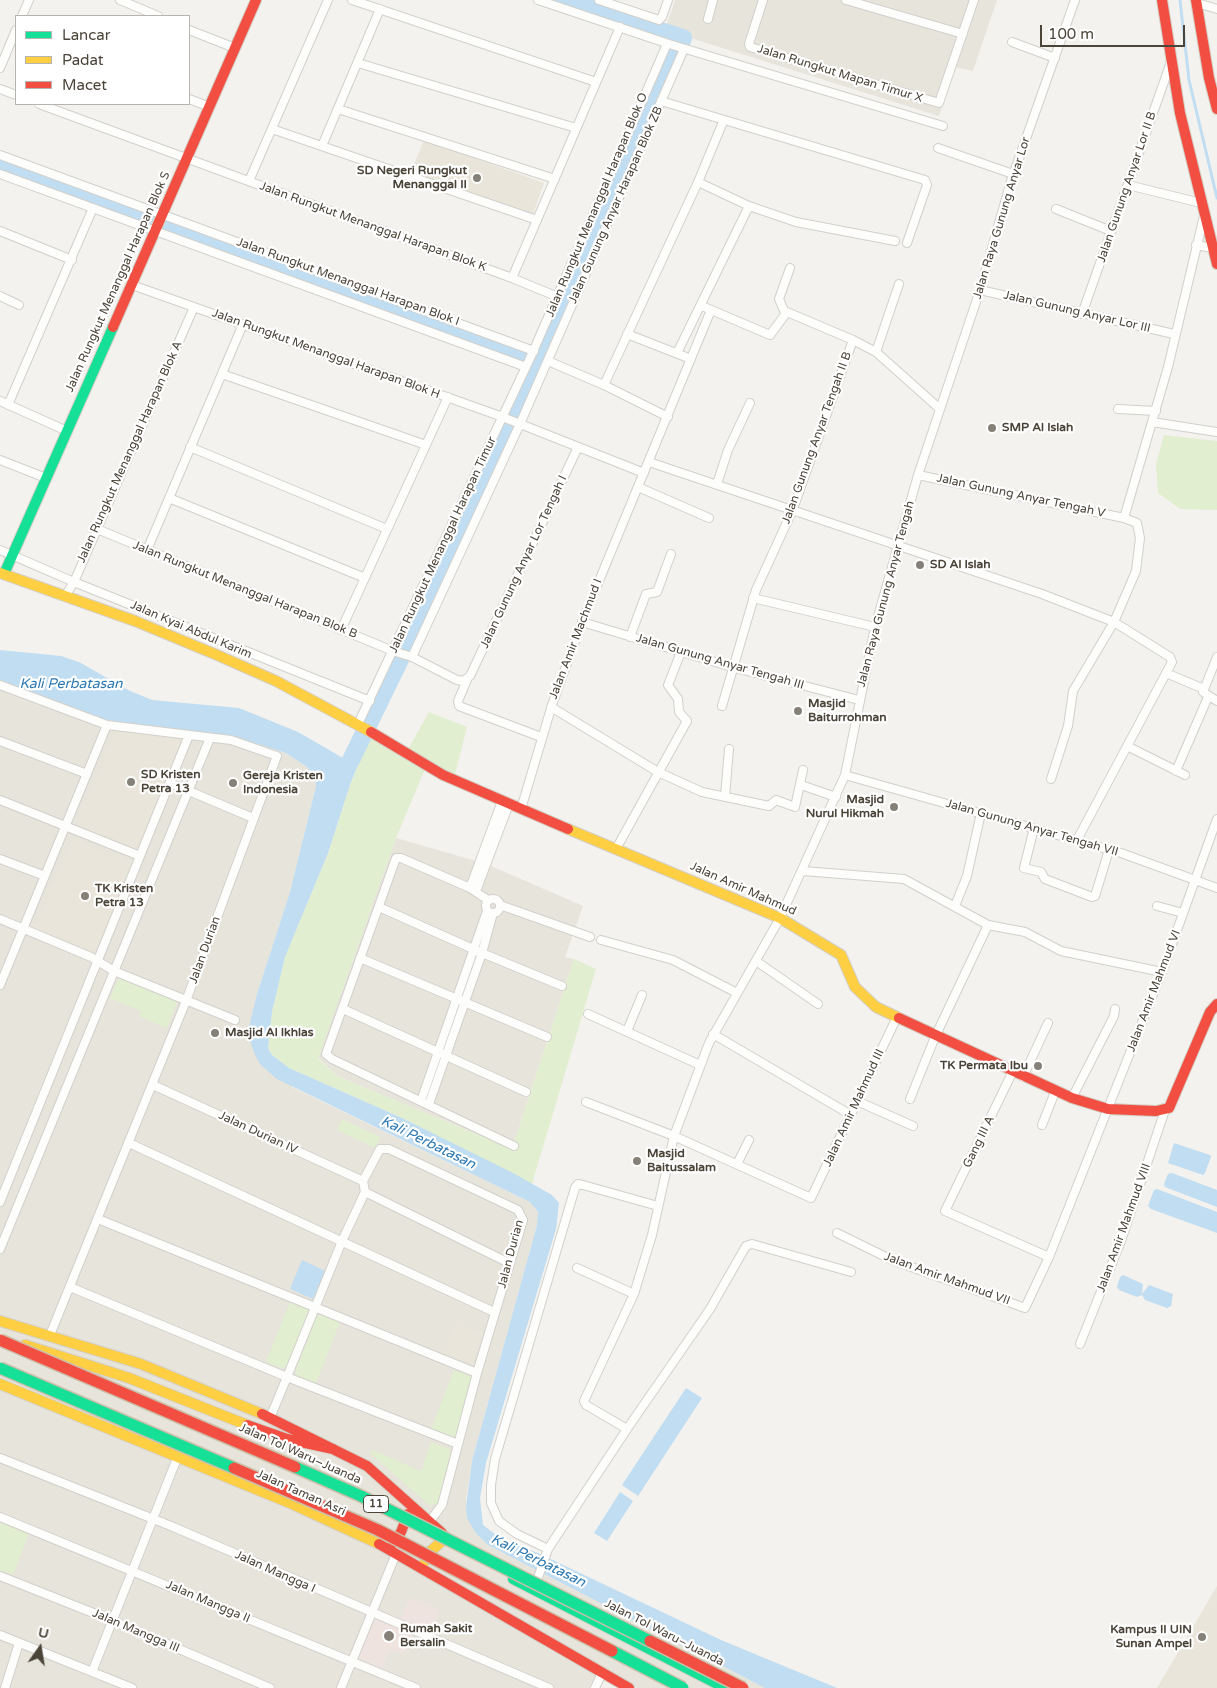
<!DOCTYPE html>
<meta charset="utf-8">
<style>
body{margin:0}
#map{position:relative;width:1217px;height:1688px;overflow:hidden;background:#f4f2ee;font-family:"Varela Round",sans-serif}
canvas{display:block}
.legend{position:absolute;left:15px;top:15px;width:175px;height:90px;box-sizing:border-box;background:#fff;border:1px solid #b7b4b0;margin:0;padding:6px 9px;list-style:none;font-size:15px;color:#4b4439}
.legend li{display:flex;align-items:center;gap:10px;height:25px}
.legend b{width:25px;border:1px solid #b7b4b0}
.north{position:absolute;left:15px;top:1623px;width:50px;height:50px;-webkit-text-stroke:4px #fff;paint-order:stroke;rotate:13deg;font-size:14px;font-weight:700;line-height:20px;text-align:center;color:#4b4439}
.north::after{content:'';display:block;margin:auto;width:18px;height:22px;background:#4b4439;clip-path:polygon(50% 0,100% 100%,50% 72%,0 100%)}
.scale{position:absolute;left:1040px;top:25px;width:145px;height:22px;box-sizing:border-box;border:2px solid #4b4439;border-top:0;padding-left:6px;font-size:15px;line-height:18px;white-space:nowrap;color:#4b4439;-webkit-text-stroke:4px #fff;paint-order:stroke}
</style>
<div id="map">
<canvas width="1217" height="1688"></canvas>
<ul class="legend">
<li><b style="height:6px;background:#16e098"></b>Lancar</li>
<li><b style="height:6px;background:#ffcf43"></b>Padat</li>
<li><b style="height:6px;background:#f24e42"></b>Macet</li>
</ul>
<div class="north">U</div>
<div class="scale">100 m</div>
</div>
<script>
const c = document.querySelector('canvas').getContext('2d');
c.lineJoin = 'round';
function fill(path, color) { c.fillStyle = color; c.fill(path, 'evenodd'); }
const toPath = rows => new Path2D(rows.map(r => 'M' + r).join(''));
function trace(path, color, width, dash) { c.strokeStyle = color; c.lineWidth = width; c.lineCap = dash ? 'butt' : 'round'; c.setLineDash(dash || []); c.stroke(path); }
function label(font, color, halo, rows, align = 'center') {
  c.font = font + ' "Varela Round",sans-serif'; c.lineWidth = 4.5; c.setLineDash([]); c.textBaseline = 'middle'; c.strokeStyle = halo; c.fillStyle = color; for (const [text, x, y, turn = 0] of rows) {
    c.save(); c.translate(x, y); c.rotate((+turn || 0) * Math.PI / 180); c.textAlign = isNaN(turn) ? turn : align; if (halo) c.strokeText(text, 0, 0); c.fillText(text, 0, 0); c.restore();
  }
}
const residential = toPath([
 [675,0,997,0,973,71,955,67,939,116,665,30],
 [0,680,107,720,236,737,286,753,307,767,315,776,316,786,290,892,257,994,249,1038,292,1087,530,1202,538,1212,537,1225,472,1461,466,1498,467,1518,488,1545,765,1688,629,1688,602,1673,595,1688,0,1688],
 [495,807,508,813,489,865,583,906,565,957,574,959,512,1149,337,1076,318,1058,396,838,476,861]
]);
const education = toPath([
 [424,140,544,183,532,217,410,174],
 [116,731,185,739,138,853,76,826],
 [74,839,134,865,97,953,34,927],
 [455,1324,482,1334,472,1364,445,1353],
 [1217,1586,1217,1688,1157,1688]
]);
const medical = toPath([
 [409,1598,440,1610,429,1639,413,1633,404,1654,390,1649,382,1668,357,1657,376,1615,383,1612,400,1619]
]);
const green = toPath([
 [1164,435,1217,441,1217,510,1180,509,1158,493,1156,464],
 [429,712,467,727,454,778,407,751],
 [371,736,425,769,396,838,318,1059,337,1076,512,1149,574,959,596,969,532,1184,402,1118,289,1068,272,1055,268,1048,272,1012,285,957,328,853,351,782],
 [119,978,177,1002,167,1028,139,1016,141,1011,110,998],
 [342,1119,380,1137,375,1148,337,1130],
 [290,1302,307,1309,309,1313,287,1367,281,1368,266,1362],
 [322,1315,340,1322,316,1383,298,1376,295,1372,317,1316],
 [454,1370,472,1376,456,1438,431,1429],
 [431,1442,449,1449,451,1455,437,1504,429,1505,370,1453,372,1450,421,1471],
 [0,1521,29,1533,13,1575,0,1571]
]);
const water = toPath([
 [0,650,61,656,79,662,128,690,152,700,239,708,298,732,350,762,362,738,368,741,351,782,328,853,285,957,272,1012,268,1048,272,1055,289,1068,402,1118,513,1173,552,1195,559,1203,556,1229,486,1463,480,1498,483,1525,503,1540,538,1553,721,1640,837,1688,765,1688,488,1545,475,1532,467,1518,466,1506,472,1461,537,1225,538,1212,530,1202,277,1079,260,1064,255,1055,249,1038,249,1027,257,994,290,892,316,786,315,776,307,767,286,753,236,737,107,720,0,680],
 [1174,1143,1210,1155,1211,1157,1205,1173,1203,1175,1168,1163],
 [1172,1173,1217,1190,1217,1207,1165,1187,1164,1184,1168,1174],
 [1157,1189,1217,1212,1217,1233,1151,1209,1148,1206,1154,1190],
 [302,1260,325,1271,313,1299,290,1289],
 [1123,1275,1143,1284,1142,1294,1149,1285,1173,1294,1171,1306,1167,1308,1145,1300,1142,1295,1137,1297,1119,1290,1117,1287,1120,1277],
 [686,1388,702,1398,638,1496,622,1485],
 [620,1492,633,1501,607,1541,594,1533]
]);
const stream = toPath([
 [1180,0,1189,80,1217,198]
]);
const river = toPath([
 [0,165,539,363],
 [351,760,470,516,683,38,564,0]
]);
const street = toPath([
 [120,0,158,16],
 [352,0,596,82],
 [538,0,669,44,943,126],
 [599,0,659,20,662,17,668,0],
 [763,0,749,44,750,47,939,103,974,0],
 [846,0,963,34],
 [1197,3,1217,9],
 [22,16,29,0],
 [708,19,713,0],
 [189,30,235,48],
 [1012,42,1055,58],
 [358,63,576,128],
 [0,68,16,30],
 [0,89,16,95],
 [189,99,210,107],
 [661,101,925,180,927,185,907,243],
 [39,104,512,278,558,297],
 [338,109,555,179],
 [272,129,537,220],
 [322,146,380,9],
 [938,148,1013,174],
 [0,155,534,351],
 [0,174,526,367],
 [249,181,328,0],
 [698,182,749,206,796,222,895,241],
 [1128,185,1201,203],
 [1056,209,1111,231],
 [0,231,72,260],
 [1196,245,1212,248],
 [512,278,620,27],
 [132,285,500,416,644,473],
 [980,290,1174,334],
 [0,296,19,305],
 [702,306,770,335,787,312,853,340,876,352,940,409],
 [785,313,779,299,790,268],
 [1082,314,1171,62],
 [627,334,691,359],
 [876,352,899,284],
 [677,353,749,206],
 [548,361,604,385,668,417],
 [222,374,426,445],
 [604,385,698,182,723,122],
 [0,401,67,431],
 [8,405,93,208],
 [1118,409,1156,411],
 [1152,422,1217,432],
 [190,447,387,529],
 [578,447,470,676,463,681,457,680,412,657,520,424,684,49],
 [0,460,46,478],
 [649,462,1042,594,1114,622,1170,657,1172,662,1077,840],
 [918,475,1124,518,1137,523,1140,538,1136,571,1114,622,1073,691,1068,726,1051,779],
 [717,484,728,450,750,403],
 [638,487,709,518],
 [169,498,365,578],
 [1124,518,1168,367,1204,216],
 [97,529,393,651,412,657],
 [0,550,74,582,370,701],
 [147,550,243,324],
 [65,596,74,582,194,307],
 [753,598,875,627],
 [582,622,732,667,859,700],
 [341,630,448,397],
 [630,637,646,594,657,592,671,554],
 [1217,657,1203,692,1217,701],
 [1166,673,1204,689],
 [467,680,458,701,459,706,541,737],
 [0,685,107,725,231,740,277,756,186,1001,50,1335],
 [722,706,756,590,793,509,853,340],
 [551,707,658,772,702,792,769,806,776,800,795,807,803,770],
 [358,724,532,354,667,44],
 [0,741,87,774],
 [1127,746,1185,775],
 [1176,771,1208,697],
 [845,775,1121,853,1217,888],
 [170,783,253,818],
 [801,785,836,797],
 [725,796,729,749],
 [0,800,140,856],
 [521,809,552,705,582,622,711,310],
 [1034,828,1024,868,1041,872,1045,879,1092,897,1095,896,1109,850],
 [616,849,687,721,679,712,678,699,668,685,681,652],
 [0,859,45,876],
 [803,871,904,879,988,925,1025,932,1061,951,1162,972],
 [470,888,502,801],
 [476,891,509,804],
 '486 906a7 7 0 1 1 14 0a7 7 0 1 1-14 0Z',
 [488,900,470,888,401,858,396,858,326,1054,332,1059,514,1146],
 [500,905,590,937],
 [955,906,967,876,981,813],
 [1157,906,1183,913],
 [379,907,482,953,562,986],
 [0,919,91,957,114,971,235,1020],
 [601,940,673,960,737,993],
 [360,958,547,1037],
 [756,961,818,1004],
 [0,985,107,725],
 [343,1009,526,1092],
 [588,1014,700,1065],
 [627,1031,642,995],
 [713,1034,851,1115],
 [1012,1073,945,1211,1049,1257],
 [1023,1077,1048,1023],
 [153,1085,363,1181],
 [1072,1098,1114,1016,1115,1009],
 [910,1099,935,1037,988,925],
 [421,1101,487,911],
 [857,1101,913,1126],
 [586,1102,674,1136,811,1198,896,1019],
 [429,1104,482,953,493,913],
 [1042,1125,1055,1092],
 [129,1143,494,1312],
 [737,1164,749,1140],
 [365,1192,509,1263],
 [0,1202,189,735],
 [98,1219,477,1373],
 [837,1233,892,1260,1025,1308,1049,1257,1162,972,1217,819],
 [0,1249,210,738],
 [577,1268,634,1294],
 [70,1287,287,1377,342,1241,365,1192,363,1181,380,1149,389,1149,518,1210,523,1220,477,1373,442,1505,430,1521],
 [1080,1344,1121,1241,1165,1110],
 [270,1418,287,1377,458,1444],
 [627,1429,586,1405,584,1401,634,1294,652,1235,674,1136,709,1043,780,918,845,775,875,627,918,475,980,290,1011,181,1075,0],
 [0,1458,171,1526,549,1688],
 [0,1517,416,1688],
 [548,1549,517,1534,499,1521,491,1503,491,1485,495,1459,575,1188,578,1184,583,1185,658,1206],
 [0,1576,116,1622,270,1688],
 [535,1586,548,1549,627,1429,710,1309,746,1246,752,1244,851,1272],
 [0,1635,132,1688],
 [92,1672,178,1456],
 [5,1688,19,1643],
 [341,1688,396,1554],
 [595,1688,602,1673]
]);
const fast = toPath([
 [4,574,113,327],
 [513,1579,725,1688]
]);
const slow = toPath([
 [0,573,135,621,217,655,276,681,371,732],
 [568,829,780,918,841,955,855,987,876,1007,899,1018],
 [0,1321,141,1364,262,1414],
 [25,1345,129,1378,247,1425],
 [0,1384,290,1503,379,1544],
 [425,1561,431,1551,446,1537]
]);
const jam = toPath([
 [1162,0,1180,113,1217,264],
 [1196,0,1209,78,1217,109],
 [113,327,256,0],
 [371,732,443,775,568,829],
 [899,1018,1072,1098,1108,1109,1156,1111,1169,1108,1210,1012,1217,1004],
 [262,1414,367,1466,442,1533],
 [247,1425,287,1439,333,1449],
 [393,1543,401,1532,408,1514],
 [379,1544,629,1688]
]);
const fastBridge = toPath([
 [0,1368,234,1468],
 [295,1467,361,1496,650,1641],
 [612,1651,683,1688]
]);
const jamBridge = toPath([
 [0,1340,295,1467],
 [234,1468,378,1530,612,1651],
 [650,1641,743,1688]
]);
const markers = [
 [477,178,5,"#868178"],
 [992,428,5,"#868178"],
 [920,565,5,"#868178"],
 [798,711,5,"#868178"],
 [131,782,5,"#868178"],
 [233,783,5,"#868178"],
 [894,807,5,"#868178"],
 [85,896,5,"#868178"],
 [215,1033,5,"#868178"],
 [1038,1066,5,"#868178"],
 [637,1161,5,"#868178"],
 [389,1636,6,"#868178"],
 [1202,1637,5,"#868178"]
];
const shields = [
 [376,1504,25]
];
const shieldNames = [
 ["11",376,1504]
];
const streetNames = [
 ["Jalan Rungkut Mapan Timur X",840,74,17],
 ["Jalan Gunung Anyar Lor II B",1127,187,-71],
 ["Jalan Rungkut Menanggal Harapan Blok O",597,205,-67],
 ["Jalan Gunung Anyar Harapan Blok ZB",616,205,-66],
 ["Jalan Raya Gunung Anyar Lor",1002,218,-73],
 ["Jalan Rungkut Menanggal Harapan Blok K",373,227,20],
 ["Jalan Rungkut Menanggal Harapan Blok S",118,282,-66],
 ["Jalan Rungkut Menanggal Harapan Blok I",348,282,20],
 ["Jalan Gunung Anyar Lor III",1077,312,13],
 ["Jalan Rungkut Menanggal Harapan Blok H",326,354,20],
 ["Jalan Gunung Anyar Tengah II B",817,438,-70],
 ["Jalan Rungkut Menanggal Harapan Blok A",130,452,-66],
 ["Jalan Gunung Anyar Tengah V",1021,496,12],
 ["Jalan Rungkut Menanggal Harapan Timur",443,545,-65],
 ["Jalan Gunung Anyar Lor Tengah I",524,562,-65],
 ["Jalan Rungkut Menanggal Harapan Blok B",245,590,22],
 ["Jalan Raya Gunung Anyar Tengah",886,594,-75],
 ["Jalan Kyai Abdul Karim",191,630,23],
 ["Jalan Amir Machmud I",576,639,-69],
 ["Jalan Gunung Anyar Tengah III",720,662,16],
 ["Jalan Gunung Anyar Tengah VII",1032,828,16],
 ["Jalan Amir Mahmud",743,889,24],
 ["Jalan Durian",205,950,-70],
 ["Jalan Amir Mahmud VI",1154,991,-69],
 ["Jalan Amir Mahmud III",854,1108,-65],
 ["Jalan Durian IV",258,1133,25],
 ["Gang III A",979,1142,-64],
 ["Jalan Amir Mahmud VIII",1124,1228,-70],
 ["Jalan Durian",511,1254,-75],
 ["Jalan Amir Mahmud VII",947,1279,20],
 ["Jalan Tol Waru–Juanda",300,1454,24],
 ["Jalan Taman Asri",301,1493,24],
 ["Jalan Mangga I",275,1572,24],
 ["Jalan Mangga II",208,1602,23],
 ["Jalan Mangga III",136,1631,23],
 ["Jalan Tol Waru–Juanda",664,1633,27]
];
const poiNames = [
 ["SD Negeri Rungkut",467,171,"right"],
 ["Menanggal II",467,185,"right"],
 ["SMP Al Islah",1002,428],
 ["SD Al Islah",930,565],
 ["Masjid",808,704],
 ["Baiturrohman",808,718],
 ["SD Kristen",141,775],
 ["Petra 13",141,789],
 ["Gereja Kristen",243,776],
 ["Indonesia",243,790],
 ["Masjid",884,800,"right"],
 ["Nurul Hikmah",884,814,"right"],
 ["TK Kristen",95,889],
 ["Petra 13",95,903],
 ["Masjid Al Ikhlas",225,1033],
 ["TK Permata Ibu",1028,1066,"right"],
 ["Masjid",647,1154],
 ["Baitussalam",647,1168],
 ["Rumah Sakit",400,1629],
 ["Bersalin",400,1643],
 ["Kampus II UIN",1192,1630,"right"],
 ["Sunan Ampel",1192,1644,"right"]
];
const waterNames = [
 ["Kali Perbatasan",71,684],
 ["Kali Perbatasan",428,1143,26],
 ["Kali Perbatasan",538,1561,26]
];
fill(residential, '#e7e4dc');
fill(education, '#eae5da');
fill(medical, '#eee3df');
fill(green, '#e1eecf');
fill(water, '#c0ddf1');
trace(stream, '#c0ddf1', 3);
trace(river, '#c0ddf1', 18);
trace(street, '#d2d0cb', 10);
trace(fast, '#d3cfc5', 12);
trace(slow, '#d3cfc5', 12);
trace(jam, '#d3cfc5', 12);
trace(street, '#fdfdfc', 8);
trace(fast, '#16e098', 10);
trace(slow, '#ffcf43', 10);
trace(jam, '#f24e42', 10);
trace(fastBridge, '#ccbfa9', 14, []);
trace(jamBridge, '#ccbfa9', 14, []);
trace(fastBridge, '#16e098', 11);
trace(jamBridge, '#f24e42', 11);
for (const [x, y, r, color] of markers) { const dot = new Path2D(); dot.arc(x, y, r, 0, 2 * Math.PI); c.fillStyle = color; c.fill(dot); trace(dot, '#fff', 2); }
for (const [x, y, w] of shields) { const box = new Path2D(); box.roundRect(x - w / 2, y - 8.5, w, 17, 4); c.fillStyle = '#fff'; c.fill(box); trace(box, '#4b4439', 1); }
label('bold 11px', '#4b4439', null, shieldNames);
label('12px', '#4b4439', '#fff', streetNames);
label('bold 12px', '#4b4439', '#fff', poiNames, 'left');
label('italic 14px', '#2e7ab2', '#fff', waterNames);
</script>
